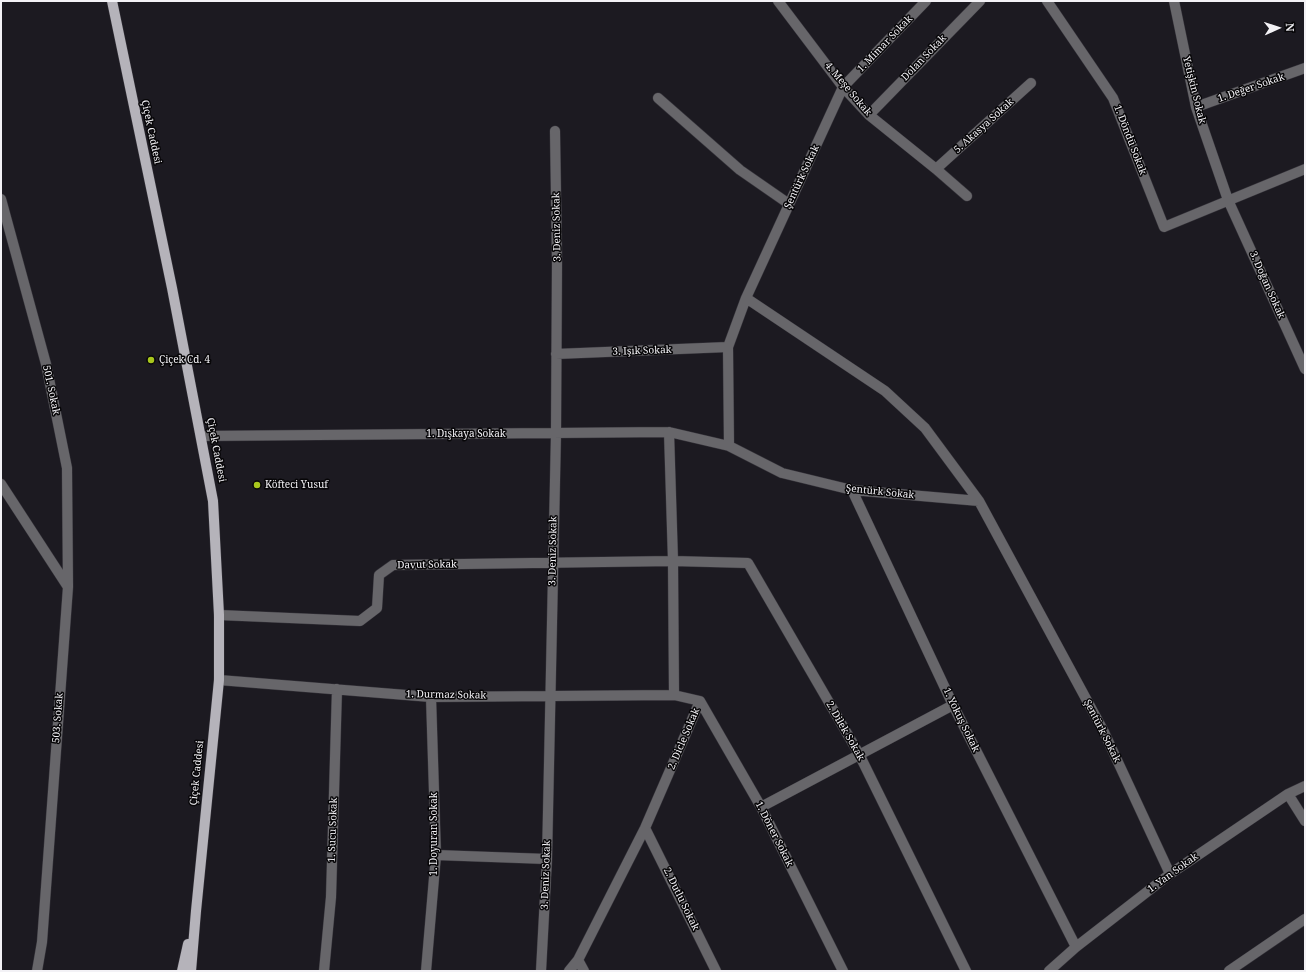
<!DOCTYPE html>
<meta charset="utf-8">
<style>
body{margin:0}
#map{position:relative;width:1306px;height:972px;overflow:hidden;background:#1c1a21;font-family:"Noto Serif",serif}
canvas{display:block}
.frame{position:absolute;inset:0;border:2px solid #f3f2f6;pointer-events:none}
.north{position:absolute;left:1258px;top:8px;width:40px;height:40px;-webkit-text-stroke:3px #070608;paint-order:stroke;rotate:87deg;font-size:11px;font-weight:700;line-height:16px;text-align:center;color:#f3f2f6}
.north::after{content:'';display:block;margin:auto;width:14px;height:18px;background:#f3f2f6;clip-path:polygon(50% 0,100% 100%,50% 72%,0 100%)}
</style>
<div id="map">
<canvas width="1306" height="972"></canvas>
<div class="frame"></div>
<div class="north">N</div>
</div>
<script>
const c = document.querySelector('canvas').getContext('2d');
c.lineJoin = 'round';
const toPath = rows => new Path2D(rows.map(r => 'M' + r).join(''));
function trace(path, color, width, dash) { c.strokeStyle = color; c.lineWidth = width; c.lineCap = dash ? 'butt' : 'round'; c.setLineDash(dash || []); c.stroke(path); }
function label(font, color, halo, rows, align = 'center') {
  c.font = font + ' "Noto Serif",serif'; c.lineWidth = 3; c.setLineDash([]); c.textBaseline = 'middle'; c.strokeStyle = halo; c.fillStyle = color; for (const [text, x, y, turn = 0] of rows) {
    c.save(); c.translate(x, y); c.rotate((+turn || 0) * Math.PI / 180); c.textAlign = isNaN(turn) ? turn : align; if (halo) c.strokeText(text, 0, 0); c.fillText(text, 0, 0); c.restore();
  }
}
const minor = toPath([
 [778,1,843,87,869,115,936,169,967,196],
 [926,1,843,87,746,298,728,347,729,446,782,473,852,490,979,501,1104,732,1170,874],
 [1047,1,1113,98,1164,227,1305,169],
 [1174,1,1196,107,1228,200,1305,369],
 [658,98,740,170,789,204],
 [1196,107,1305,68],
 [869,115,980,1],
 [936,169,1031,83],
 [1,199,46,364,67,468,68,587],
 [746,298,885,391,925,428,979,501],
 [556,354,728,347],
 [201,436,669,432,729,446],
 [1,484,68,587,42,942,37,971],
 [852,490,953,705,1076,947],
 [219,615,360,621,377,608,379,575,393,565,673,561,748,563,859,754,966,971],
 [219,680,431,697,674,695],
 [700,701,761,807,843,971],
 [1288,794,1305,821],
 [761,807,953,705],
 [645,828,716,971],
 [436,855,547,859],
 [578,960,584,971],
 [324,971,331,897,337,689],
 [426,971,436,855,431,697],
 [541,971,547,859,556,433,557,262,555,131],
 [569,971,578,960,645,828,700,701,674,695,673,561,669,432],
 [1049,971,1076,947,1170,874,1288,794,1305,786],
 [1229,971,1305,919]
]);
const major = toPath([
 [112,1,172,288,213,501,219,615,219,680,196,911,191,971],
 [182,971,188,944]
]);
const markers = [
 [151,360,4,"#a8c71d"],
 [257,485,4,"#a8c71d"]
];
const streetNames = [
 ["1. Mimar Sokak",885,44,-46],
 ["Dolan Sokak",924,58,-46],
 ["1. Değer Sokak",1251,88,-19],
 ["4. Meşe Sokak",848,89,50],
 ["Yetişkin Sokak",1194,90,76],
 ["5. Akasya Sokak",984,126,-42],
 ["Çiçek Caddesi",151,132,78],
 ["1. Döndü Sokak",1130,140,69],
 ["Şentürk Sokak",802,177,-65],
 ["3. Deniz Sokak",557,227,-91],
 ["3. Doğan Sokak",1267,285,66],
 ["3. Işık Sokak",642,351,-2],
 ["501. Sokak",51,390,78],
 ["1. Dışkaya Sokak",466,434],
 ["Çiçek Caddesi",216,450,79],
 ["Şentürk Sokak",880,492,6],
 ["3. Deniz Sokak",553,551,-89],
 ["Davut Sokak",427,565,-1],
 ["1. Durmaz Sokak",446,695,1],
 ["503. Sokak",58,718,-86],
 ["1. Yokuş Sokak",961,720,64],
 ["2. Dilek Sokak",845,731,60],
 ["Şentürk Sokak",1102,731,63],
 ["2. Dicle Sokak",684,739,-67],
 ["Çiçek Caddesi",197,773,-84],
 ["1. Sucu Sokak",333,830,-88],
 ["1. Doyuran Sokak",434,834,-90],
 ["1. Döner Sokak",774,834,63],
 ["1. Yan Sokak",1173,873,-36],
 ["3. Deniz Sokak",546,875,-88],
 ["2. Dutlu Sokak",681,899,64]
];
const poiNames = [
 ["Çiçek Cd. 4",159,360],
 ["Köfteci Yusuf",265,485]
];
trace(minor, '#36343b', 11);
trace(major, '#36343b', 11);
trace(minor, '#67666a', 10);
trace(major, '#b5b3ba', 10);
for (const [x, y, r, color] of markers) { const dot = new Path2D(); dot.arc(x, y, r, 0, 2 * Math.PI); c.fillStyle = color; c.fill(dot); trace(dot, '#070608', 1.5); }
label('10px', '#f3f2f6', '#070608', streetNames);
label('10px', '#f3f2f6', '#070608', poiNames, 'left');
</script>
